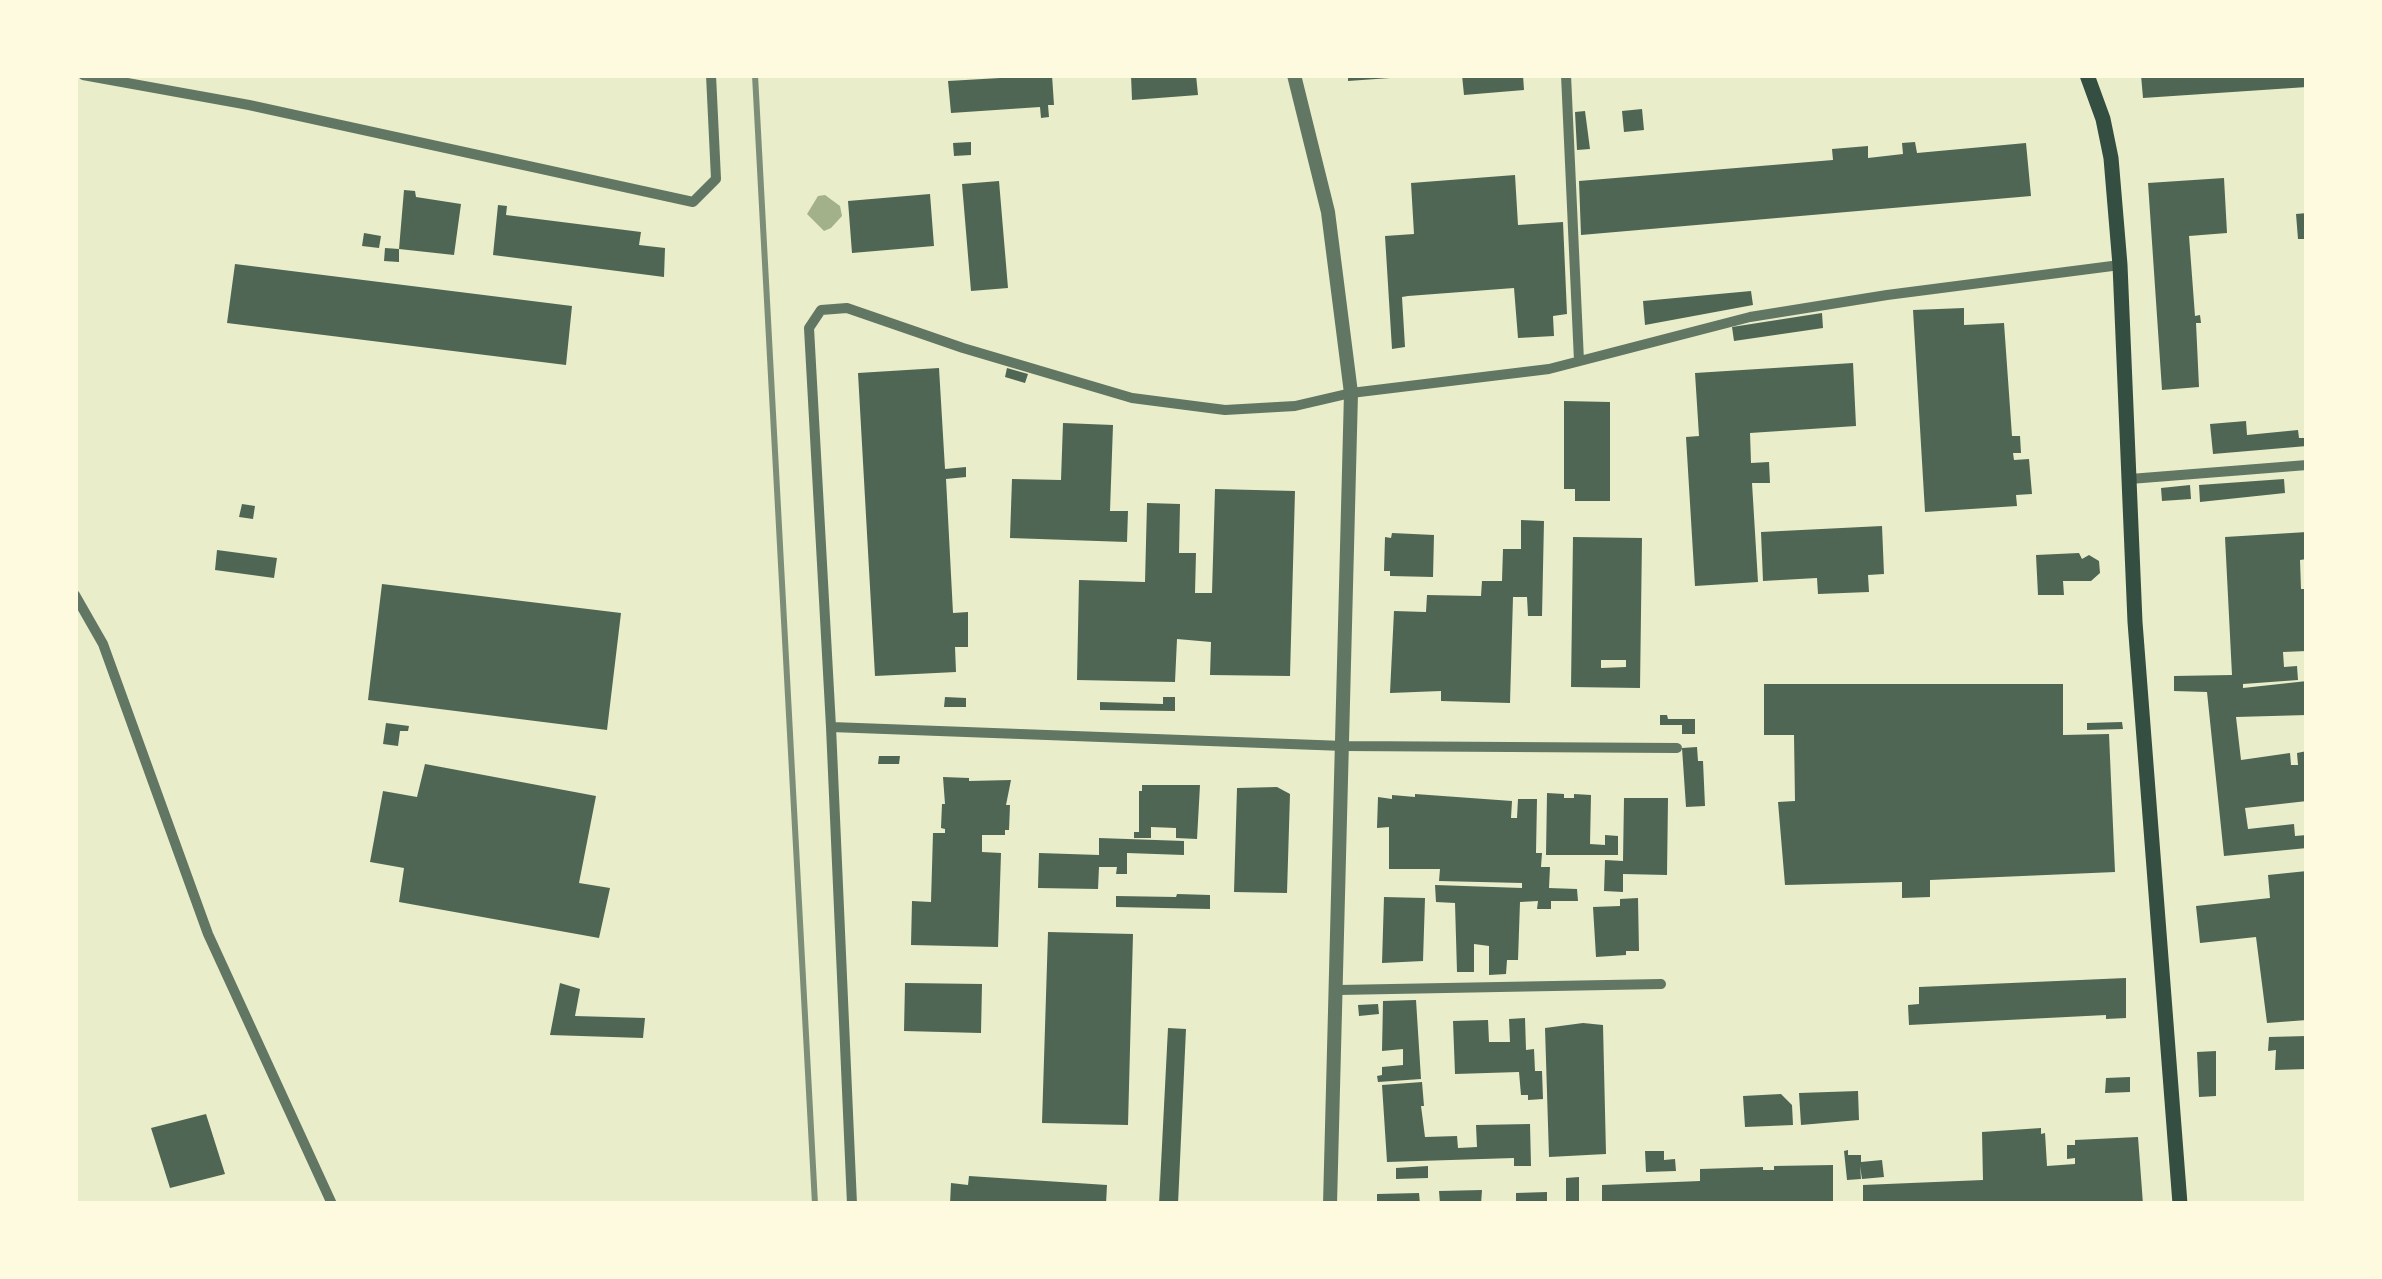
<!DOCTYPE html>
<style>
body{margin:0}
#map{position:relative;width:2382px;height:1279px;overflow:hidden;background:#e9edc9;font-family:Merriweather,serif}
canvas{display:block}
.frame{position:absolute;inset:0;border:78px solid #fefae0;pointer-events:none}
</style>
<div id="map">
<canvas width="2382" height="1279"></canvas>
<div class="frame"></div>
</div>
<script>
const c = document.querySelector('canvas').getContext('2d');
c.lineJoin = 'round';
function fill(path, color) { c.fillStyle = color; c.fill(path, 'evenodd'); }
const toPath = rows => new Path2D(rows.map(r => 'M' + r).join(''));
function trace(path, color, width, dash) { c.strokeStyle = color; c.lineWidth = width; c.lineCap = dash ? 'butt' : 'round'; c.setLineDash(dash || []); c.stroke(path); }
const water = toPath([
 [825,195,840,206,842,216,831,228,824,231,807,214,818,196]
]);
const building = toPath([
 [1052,75,1054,105,1048,105,1049,117,1041,118,1040,107,951,113,948,81],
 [1131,75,1196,75,1198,95,1132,100],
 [1348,75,1390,75,1390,78,1348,81],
 [1462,75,1523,75,1524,90,1464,95],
 [2141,75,2307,75,2307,87,2143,98],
 [1642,109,1644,130,1624,132,1622,111],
 [1585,111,1590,149,1577,150,1575,112],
 [971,142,971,155,954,156,953,143],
 [1915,142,1917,153,2026,143,2031,196,1581,235,1579,181,1833,160,1832,149,1868,146,1868,158,1903,154,1902,143],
 [1515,175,1518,225,1563,222,1567,314,1553,316,1554,336,1518,338,1514,288,1408,296,1402,297,1405,347,1392,349,1385,236,1414,234,1411,183],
 [2224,178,2227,233,2189,236,2195,316,2200,315,2201,323,2196,323,2199,387,2162,390,2148,183],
 [999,181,1008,288,971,291,962,184],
 [404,190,415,191,416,197,461,204,454,255,399,249],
 [930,194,934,246,852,253,848,201],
 [498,205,507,206,506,215,641,232,639,245,665,248,664,277,493,255],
 [2307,213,2307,239,2298,239,2296,214],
 [364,233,381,236,379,248,362,246],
 [385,248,399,249,399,262,384,261],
 [235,264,572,306,566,365,227,323],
 [1751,291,1753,305,1645,325,1643,301],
 [1964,308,1964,325,2004,323,2012,436,2020,436,2021,453,2013,453,2014,460,2029,459,2032,494,2016,495,2017,506,1925,512,1913,310],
 [1822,313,1823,328,1734,341,1732,327],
 [1853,363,1856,426,1750,433,1751,463,1769,462,1770,483,1752,483,1758,582,1695,586,1686,437,1699,436,1695,373],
 [939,368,945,469,966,467,966,477,946,479,953,613,968,612,968,647,955,647,956,672,875,676,858,373],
 [1007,368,1028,374,1025,383,1005,377],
 [1564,401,1610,402,1610,501,1575,501,1575,489,1564,489],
 [2246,421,2247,435,2298,430,2299,438,2307,438,2307,446,2213,454,2210,424],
 [1063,423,1113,425,1110,511,1128,511,1127,542,1010,538,1012,479,1061,480],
 [2284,479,2285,493,2200,502,2199,485],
 [2190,485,2191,499,2162,501,2161,488],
 [1215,489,1295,491,1290,676,1210,675,1211,642,1177,639,1175,682,1077,680,1079,580,1145,582,1147,503,1180,504,1179,553,1196,553,1195,593,1212,593],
 [242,504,255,506,253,519,239,517],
 [1521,520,1544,521,1542,616,1528,616,1527,597,1513,597,1510,703,1441,701,1441,691,1390,693,1394,611,1426,612,1427,595,1481,596,1482,581,1502,581,1503,549,1521,549],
 [1882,526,1884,574,1868,575,1869,592,1818,594,1817,578,1763,581,1761,532],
 [2307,532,2307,559,2300,560,2301,589,2307,589,2307,651,2283,652,2284,667,2297,666,2298,680,2243,684,2243,688,2307,681,2307,715,2236,717,2241,760,2290,753,2291,765,2298,765,2297,753,2307,751,2307,801,2245,808,2248,829,2294,824,2295,836,2307,835,2307,848,2224,856,2207,692,2174,691,2174,676,2232,675,2225,537],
 [1392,533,1434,535,1433,577,1390,576,1390,571,1384,571,1385,537,1391,538],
 [1573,537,1642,538,1640,688,1571,687],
 [1601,660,1626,660,1626,667,1601,668],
 [217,550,277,558,274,578,215,570],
 [2079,553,2082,559,2089,555,2099,561,2100,573,2091,581,2063,581,2064,595,2038,595,2036,555],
 [382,584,621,613,607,730,368,700],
 [1764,684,2063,684,2063,735,2109,734,2115,872,1930,880,1930,897,1902,898,1902,882,1785,885,1778,802,1795,801,1794,735,1764,735],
 [945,697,966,698,966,707,944,707],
 [1163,697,1175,697,1175,711,1100,710,1100,702,1163,704],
 [1660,715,1667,715,1668,719,1695,719,1695,734,1682,734,1682,725,1660,725],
 [2122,722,2123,729,2087,730,2087,723],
 [386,723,409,726,408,731,400,731,398,746,383,744],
 [1697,747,1698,761,1703,761,1705,806,1686,807,1682,748],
 [879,756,900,756,899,764,878,764],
 [425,764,596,796,579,883,610,888,599,938,399,902,404,868,370,862,383,791,417,797],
 [943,777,969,778,969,781,1011,780,1006,805,1010,805,1009,830,1005,830,1005,835,982,835,982,852,1001,853,998,947,911,945,912,901,931,902,933,833,945,833,945,829,941,828,942,804,945,804],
 [1142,785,1200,785,1197,839,1176,838,1176,828,1151,827,1151,838,1134,838,1134,832,1139,832,1139,791,1142,791],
 [1237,788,1277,787,1290,794,1287,893,1234,892],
 [1547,793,1564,794,1564,798,1574,798,1574,794,1591,795,1590,844,1605,845,1605,835,1618,836,1618,855,1546,855],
 [1415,794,1512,801,1511,818,1517,818,1518,799,1537,799,1536,853,1542,853,1541,867,1550,867,1549,888,1577,889,1578,901,1551,901,1551,909,1537,909,1538,901,1520,902,1518,960,1507,960,1506,974,1489,975,1489,946,1474,944,1474,972,1457,972,1455,903,1436,902,1435,885,1522,888,1522,883,1439,881,1440,869,1389,869,1389,827,1377,828,1378,797,1392,799,1392,795,1415,797],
 [1624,798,1668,798,1667,875,1623,874,1623,892,1604,891,1605,860,1623,861],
 [1099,838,1184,841,1184,855,1127,853,1127,874,1116,874,1117,867,1099,867,1098,889,1038,888,1039,853,1099,855],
 [2307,871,2307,1020,2267,1023,2256,937,2200,943,2196,906,2270,898,2268,875],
 [1177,894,1210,895,1210,909,1116,907,1116,896,1176,897],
 [1384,897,1425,898,1423,961,1382,963],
 [1638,898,1639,951,1626,951,1626,955,1596,957,1593,907,1620,906,1620,899],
 [1048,932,1133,934,1128,1125,1042,1123],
 [2126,978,2126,1018,2106,1019,2106,1015,1909,1025,1908,1005,1919,1004,1919,987],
 [560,983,580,989,575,1016,645,1018,643,1038,550,1035],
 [905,983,982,984,981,1033,904,1031],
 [1416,1000,1421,1079,1378,1082,1377,1076,1382,1075,1382,1067,1403,1065,1403,1049,1382,1051,1383,1001],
 [1378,1004,1379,1014,1359,1016,1358,1005],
 [1525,1018,1526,1050,1534,1049,1535,1071,1542,1071,1543,1099,1528,1100,1528,1095,1521,1095,1519,1072,1455,1074,1453,1021,1488,1020,1489,1042,1510,1042,1509,1019],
 [1583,1023,1603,1025,1606,1154,1549,1157,1545,1028],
 [1168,1028,1186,1029,1178,1204,1159,1204],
 [2307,1036,2307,1069,2275,1070,2276,1050,2268,1051,2269,1037],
 [2216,1051,2216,1096,2199,1097,2197,1052],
 [2130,1077,2130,1092,2105,1093,2106,1078],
 [1422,1082,1424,1106,1421,1106,1425,1137,1457,1136,1458,1148,1477,1147,1476,1125,1530,1124,1531,1166,1514,1166,1514,1158,1387,1162,1382,1085],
 [1858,1091,1859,1120,1801,1125,1799,1093],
 [1781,1094,1792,1105,1793,1125,1745,1127,1743,1096],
 [206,1114,225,1174,170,1188,151,1128],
 [2041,1128,2041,1134,2045,1133,2047,1166,2075,1164,2075,1158,2067,1159,2067,1145,2075,1145,2075,1140,2138,1137,2143,1204,1863,1204,1863,1185,1983,1180,1982,1132],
 [1848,1150,1848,1155,1861,1155,1861,1162,1882,1160,1884,1177,1862,1179,1860,1166,1861,1179,1847,1180,1844,1151],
 [1645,1151,1664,1151,1664,1160,1675,1159,1676,1171,1646,1172],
 [1833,1165,1833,1204,1602,1204,1602,1185,1700,1181,1700,1169,1763,1167,1763,1170,1774,1170,1774,1166],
 [1428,1166,1428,1178,1396,1179,1396,1168],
 [969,1176,1107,1185,1106,1204,950,1204,951,1183,968,1185],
 [1579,1177,1579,1204,1566,1204,1566,1178],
 [1482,1190,1481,1204,1440,1204,1439,1191],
 [1547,1192,1547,1204,1516,1204,1516,1193],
 [1419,1193,1420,1204,1377,1204,1377,1194]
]);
const minor = toPath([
 [83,75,249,105,693,202,716,179,711,75],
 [1566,75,1579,361],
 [2130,479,2307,465],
 [75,595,103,644,208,934,332,1204],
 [831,727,1344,746,1677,748],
 [1338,990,1661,984],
 [852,1204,831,727,809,328,821,310,847,308,963,348,1132,398,1225,410,1295,406,1351,393,1549,369,1750,317,1887,295,2120,265]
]);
const tertiary = toPath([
 [1294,75,1328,212,1351,393,1330,1204]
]);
const secondary = toPath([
 [2087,75,2103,119,2111,158,2120,265,2135,622,2180,1204]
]);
const rail = toPath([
 [755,75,815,1204]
]);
fill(water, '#a3b18a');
fill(building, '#4f6655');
trace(minor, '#617663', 10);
trace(tertiary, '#617663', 14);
trace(secondary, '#344e41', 15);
trace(rail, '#7c8e77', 6);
</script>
